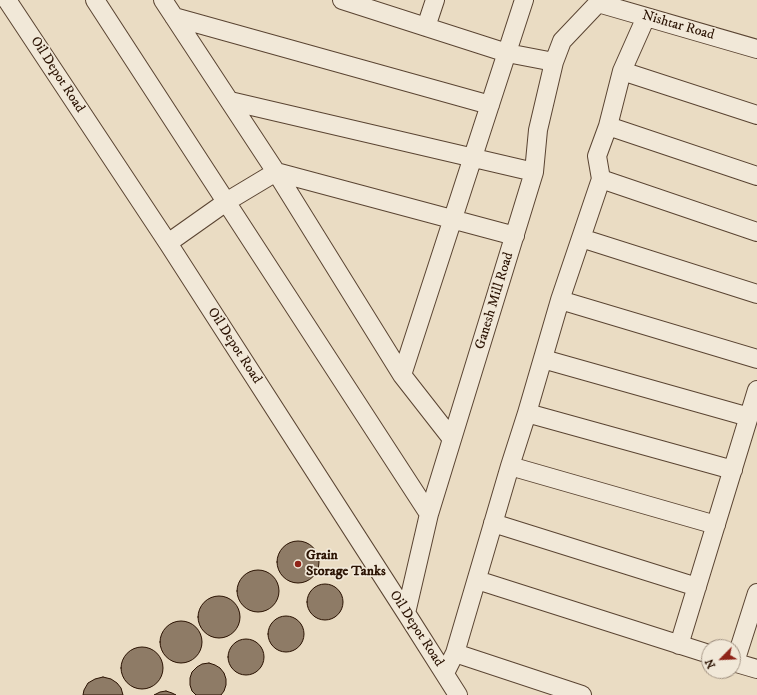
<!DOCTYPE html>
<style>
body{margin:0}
#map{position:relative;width:757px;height:695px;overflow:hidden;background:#eadcc3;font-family:"IM FELL DW Pica",serif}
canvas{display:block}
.north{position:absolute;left:701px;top:639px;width:40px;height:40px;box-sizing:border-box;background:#f1e8d8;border:1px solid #a19282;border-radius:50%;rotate:246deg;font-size:11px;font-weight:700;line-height:16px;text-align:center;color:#2a1202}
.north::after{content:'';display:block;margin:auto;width:14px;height:18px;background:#8f2418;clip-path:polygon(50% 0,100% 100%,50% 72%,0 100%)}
</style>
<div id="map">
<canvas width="757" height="695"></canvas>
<div class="north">N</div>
</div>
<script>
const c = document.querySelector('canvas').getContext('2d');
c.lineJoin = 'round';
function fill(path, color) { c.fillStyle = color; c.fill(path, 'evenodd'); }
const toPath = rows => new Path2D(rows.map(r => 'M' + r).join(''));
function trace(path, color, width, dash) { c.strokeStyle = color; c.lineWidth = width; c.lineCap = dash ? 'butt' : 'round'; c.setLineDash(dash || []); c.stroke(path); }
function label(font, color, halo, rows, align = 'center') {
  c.font = font + ' "IM FELL DW Pica",serif'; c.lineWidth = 3.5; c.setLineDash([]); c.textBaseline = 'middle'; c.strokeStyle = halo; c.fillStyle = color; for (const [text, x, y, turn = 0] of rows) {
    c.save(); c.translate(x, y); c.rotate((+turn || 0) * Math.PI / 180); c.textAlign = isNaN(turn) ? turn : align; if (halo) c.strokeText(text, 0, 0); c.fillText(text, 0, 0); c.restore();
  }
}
const building = toPath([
 '277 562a21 21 0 1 1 42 0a21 21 0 1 1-42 0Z',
 '237 591a21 21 0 1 1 42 0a21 21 0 1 1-42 0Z',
 '307 602a18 18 0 1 1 36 0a18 18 0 1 1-36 0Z',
 '198 617a21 21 0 1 1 42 0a21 21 0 1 1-42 0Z',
 '268 634a18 18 0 1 1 36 0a18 18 0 1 1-36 0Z',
 '160 642a21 21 0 1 1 42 0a21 21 0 1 1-42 0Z',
 '228 657a18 18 0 1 1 36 0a18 18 0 1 1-36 0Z',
 '121 668a21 21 0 1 1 42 0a21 21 0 1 1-42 0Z',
 [209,663,215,665,220,668,224,673,226,679,226,685,224,691,221,695,196,695,192,691,190,685,190,678,192,672,197,667,202,664,209,663],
 [103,677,111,679,117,683,121,688,123,695,83,695,84,690,88,683,95,679,103,677],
 [166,691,172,693,176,695,154,695,160,692,166,691]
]);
const street = toPath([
 [7,0,168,243,406,613,458,695],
 [95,0,429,514],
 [163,0,276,172,402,375,452,439],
 [342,0,507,53,554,62],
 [598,3,757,49],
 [174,17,490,105],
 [426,27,435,0],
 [622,71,757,115],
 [230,101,534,172],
 [608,126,757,176],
 [601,179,757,232],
 [581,238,757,294],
 [168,243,226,202,276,172,515,236],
 [560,300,757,359],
 [543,359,749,417],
 [402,375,524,0],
 [527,413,733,470],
 [510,466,716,525],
 [493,523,697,587],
 [477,580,709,654],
 [406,613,429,514,534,172,538,130,554,62,562,41,598,3,599,0],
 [679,645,757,390],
 [455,653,582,695],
 [733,662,757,669],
 [735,662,757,593],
 [445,673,455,653,510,466,527,413,560,300,601,179,597,156,608,126,622,71,646,17]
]);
const markers = [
 [298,564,4,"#8f2418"]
];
const streetNames = [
 ["Nishtar Road",678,26,16],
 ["Oil Depot Road",57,75,57],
 ["Ganesh Mill Road",495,301,-73],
 ["Oil Depot Road",234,346,57],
 ["Oil Depot Road",416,629,57]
];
const poiNames = [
 ["Grain",306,556],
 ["Storage Tanks",306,572]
];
fill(building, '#8e7b66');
trace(building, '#2a1202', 1);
trace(street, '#5a4432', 20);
trace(street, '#f1e8d8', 18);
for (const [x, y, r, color] of markers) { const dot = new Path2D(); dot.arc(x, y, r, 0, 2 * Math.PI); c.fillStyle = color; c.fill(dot); trace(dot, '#f1e8d8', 1.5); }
label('14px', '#2a1202', '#f1e8d8', streetNames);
label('bold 14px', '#2a1202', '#f1e8d8', poiNames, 'left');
</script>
